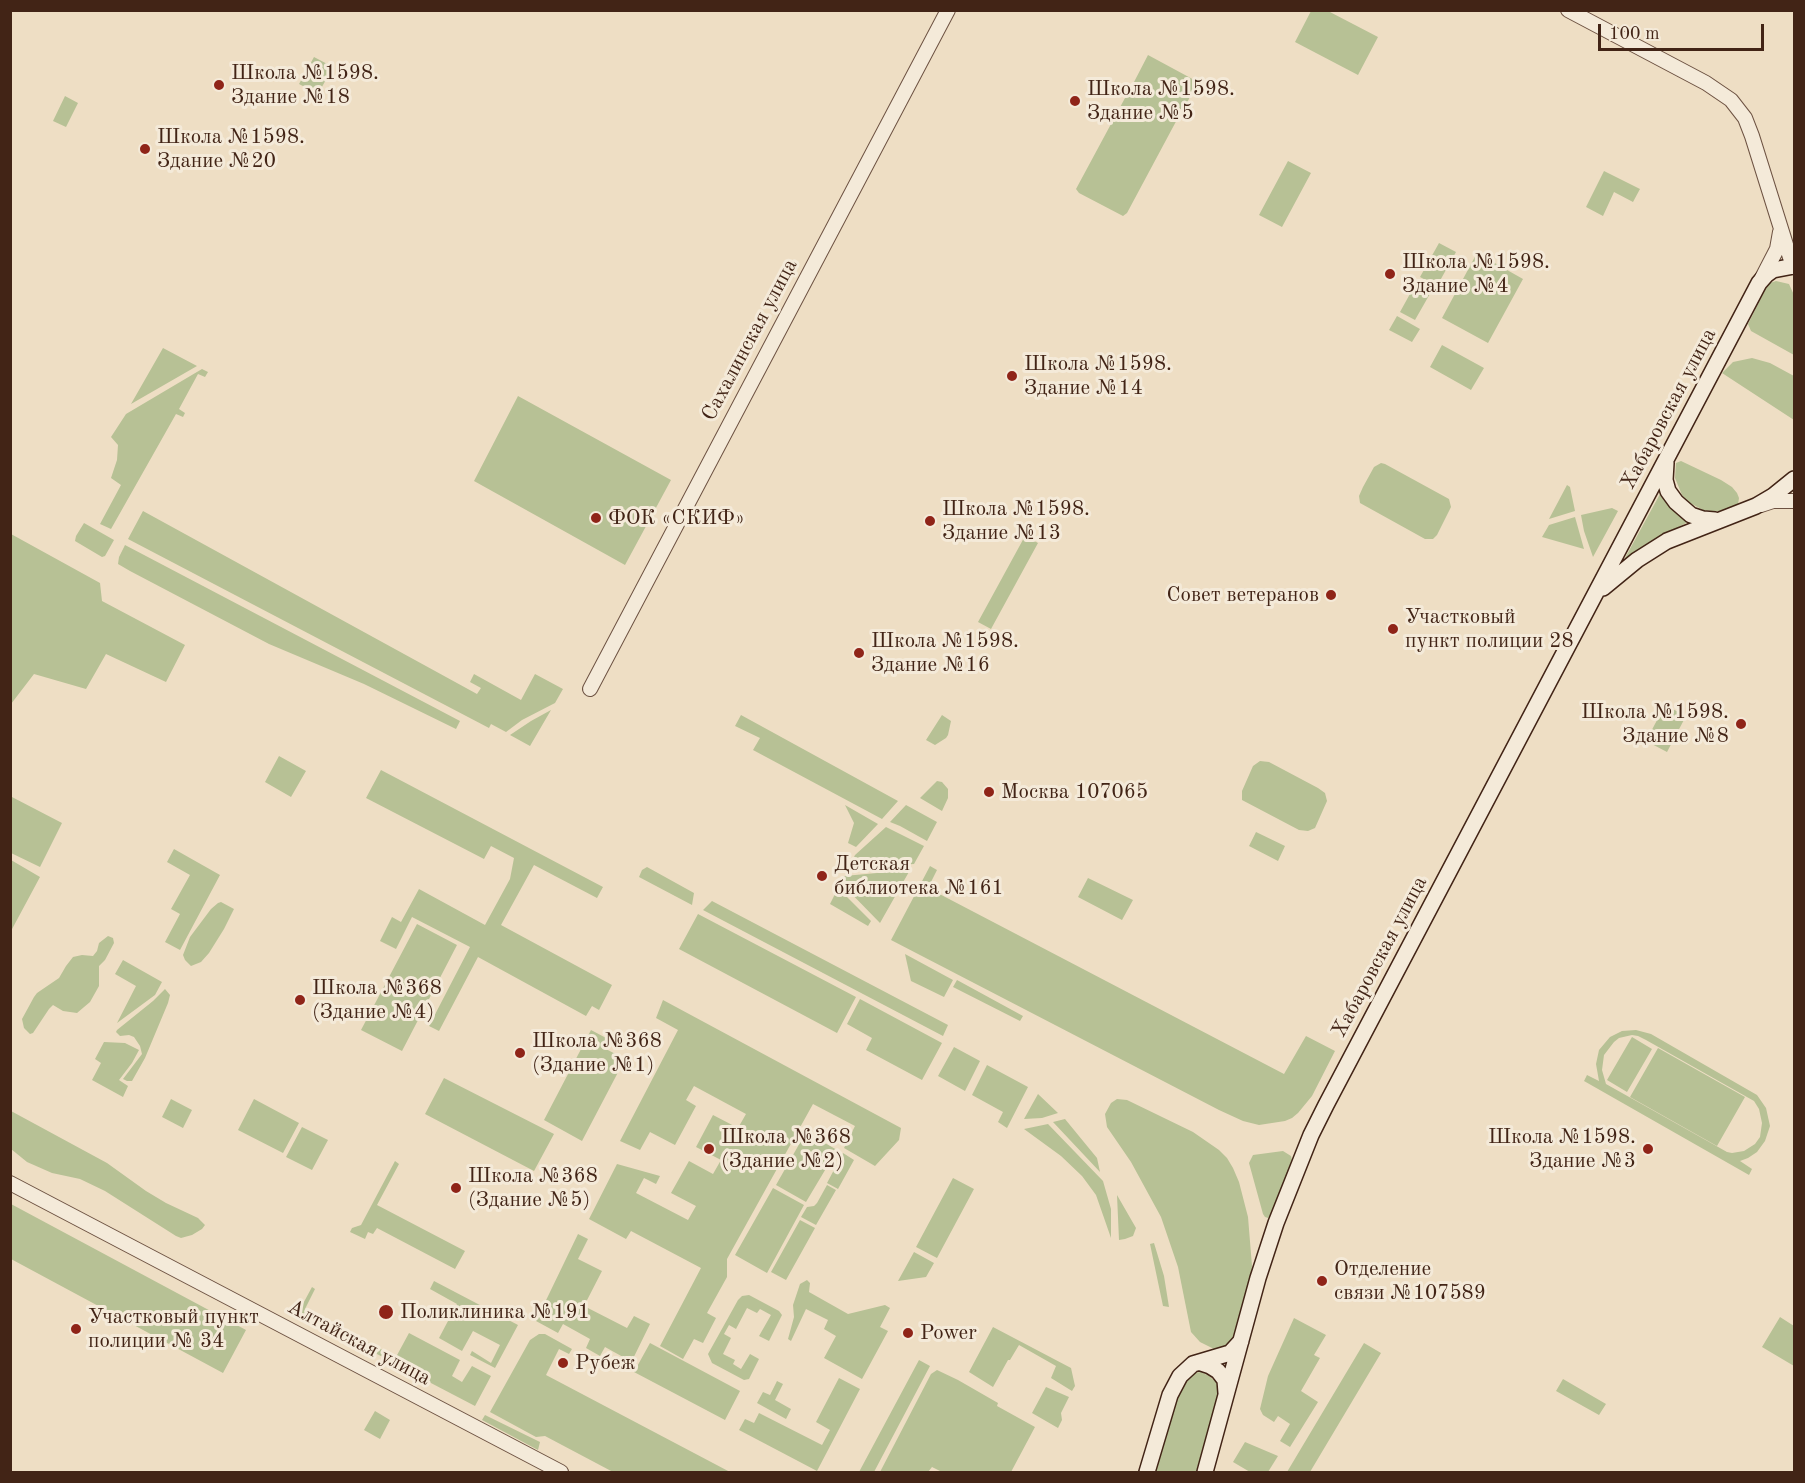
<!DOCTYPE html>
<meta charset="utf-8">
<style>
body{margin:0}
#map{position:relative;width:1805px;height:1483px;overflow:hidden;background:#eedec4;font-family:"Old Standard TT",serif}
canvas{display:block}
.frame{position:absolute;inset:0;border:12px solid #422416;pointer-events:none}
.scale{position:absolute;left:1598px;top:24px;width:166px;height:27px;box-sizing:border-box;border:3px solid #422416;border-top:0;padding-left:8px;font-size:18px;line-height:21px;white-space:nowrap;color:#422416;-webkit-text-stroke:4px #f4ead9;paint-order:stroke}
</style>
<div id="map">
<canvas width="1805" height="1483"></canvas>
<div class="frame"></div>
<div class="scale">100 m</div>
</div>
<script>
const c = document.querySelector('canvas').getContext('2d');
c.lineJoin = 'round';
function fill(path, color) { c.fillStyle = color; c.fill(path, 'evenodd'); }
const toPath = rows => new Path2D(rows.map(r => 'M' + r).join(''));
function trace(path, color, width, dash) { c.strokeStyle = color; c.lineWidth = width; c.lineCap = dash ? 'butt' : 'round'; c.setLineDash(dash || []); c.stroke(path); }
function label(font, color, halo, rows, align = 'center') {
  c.font = font + ' "Old Standard TT",serif'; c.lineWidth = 6; c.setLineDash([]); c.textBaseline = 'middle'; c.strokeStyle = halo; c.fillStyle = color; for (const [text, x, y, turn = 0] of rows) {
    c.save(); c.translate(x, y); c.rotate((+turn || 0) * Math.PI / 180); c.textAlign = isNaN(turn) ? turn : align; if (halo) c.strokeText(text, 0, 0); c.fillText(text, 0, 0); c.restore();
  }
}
const green = toPath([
 [1311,11,1328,11,1378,37,1358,75,1295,42],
 [1148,55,1198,82,1183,110,1180,109,1180,114,1127,213,1123,216,1079,193,1076,189,1132,85,1136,83,1134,82],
 [314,57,333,67,318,94,299,84],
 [65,96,78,103,66,127,53,121],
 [1288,161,1311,173,1282,227,1259,215],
 [1604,171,1640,189,1633,202,1614,192,1603,216,1586,207],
 [1439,243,1456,252,1437,286,1420,277],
 [1477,253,1523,279,1488,343,1442,318],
 [1776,281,1789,284,1794,295,1794,355,1751,331,1748,324,1766,288,1770,283],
 [1416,283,1431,292,1415,320,1400,312],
 [1397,316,1420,329,1412,342,1389,330],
 [1442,345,1484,368,1471,390,1430,367],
 [163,348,197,366,131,404],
 [1752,358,1770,363,1794,376,1794,420,1722,373,1733,362],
 [202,369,208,372,205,377,198,374,179,409,185,413,183,417,176,414,111,529,100,524,121,485,111,478,117,460,118,445,111,437,126,414],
 [518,396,671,480,625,565,474,481],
 [1681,461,1721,480,1732,487,1737,493,1739,498,1738,505,1720,511,1711,511,1703,510,1688,502,1682,495,1675,478,1676,463],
 [1381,463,1385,464,1449,499,1451,507,1437,535,1433,539,1425,539,1360,503,1359,496,1363,487,1374,467],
 [1567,485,1570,487,1575,511,1549,519],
 [1660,494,1662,494,1672,509,1686,520,1686,523,1648,544,1627,560,1625,558],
 [1612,508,1618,511,1593,557,1584,531,1581,515],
 [143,511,477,694,481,688,470,682,474,674,521,700,535,674,563,689,555,703,522,720,506,732,491,724,489,728,128,539],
 [1575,517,1584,549,1542,537,1549,525],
 [84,523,114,540,105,556,102,557,75,541,76,536],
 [11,534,100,583,102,601,185,645,166,682,106,654,86,689,34,674,11,704],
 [1025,536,1038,543,991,629,978,622],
 [125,545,460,721,456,729,364,684,269,644,130,571,118,564,119,557],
 [1665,705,1686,716,1667,752,1646,741],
 [551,710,530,746,510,735,531,721],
 [741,715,898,801,882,819,753,750,760,738,735,726],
 [942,715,951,721,948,735,946,738,935,745,926,740],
 [279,756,306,771,291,797,265,782],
 [1260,761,1269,762,1318,788,1325,793,1327,801,1315,828,1308,831,1299,830,1242,800,1242,791,1253,766],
 [381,770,603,887,597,898,534,865,501,925,612,985,599,1010,592,1006,586,1016,478,957,439,1031,429,1026,470,947,412,917,396,949,380,941,392,917,401,922,419,889,485,925,510,879,514,858,491,846,484,859,366,798],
 [937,781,942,782,948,789,948,798,942,811,920,798],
 [10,796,62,823,40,867,11,853],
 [845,805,878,824,856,847,848,843,854,823],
 [906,805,937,822,927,841,900,826,890,822],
 [886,827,924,846,914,864,849,868,855,855],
 [1256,832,1285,846,1278,861,1249,846],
 [174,849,220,875,180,950,165,942,180,914,171,909,190,875,167,862],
 [11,860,40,877,11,931],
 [930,866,937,870,928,888,1284,1074,1306,1036,1335,1051,1312,1096,1298,1113,1292,1118,1285,1121,1259,1125,1243,1121,1219,1110,891,940],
 [647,867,694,893,692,905,639,877,642,870],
 [910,870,880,923,841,883,844,876],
 [1088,878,1133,900,1122,920,1078,897],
 [838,888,871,921,868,926,830,904],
 [712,901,948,1025,943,1036,703,910],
 [221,902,234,909,224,929,209,953,201,962,191,966,185,960,183,955,190,937,211,909,218,903],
 [698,914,856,997,837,1033,679,949],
 [417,924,457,945,402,1051,361,1030],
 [108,936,113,938,114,943,105,960,99,966,99,986,90,1002,77,1013,63,1011,53,1005,49,1009,33,1033,30,1034,24,1028,22,1019,34,997,37,993,59,978,66,966,73,957,82,955,93,956,97,951,99,943],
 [905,954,953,980,944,997,911,981],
 [123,960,162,982,155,995,117,1023,136,986,115,974],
 [957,980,1023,1016,1020,1021,953,987],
 [165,989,170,995,168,1003,145,1058,132,1081,127,1081,123,1079,142,1054,140,1046,134,1037,129,1035,120,1036,116,1032,117,1030,153,1001],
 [860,999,942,1043,922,1080,866,1050,872,1038,847,1024],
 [663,1000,901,1128,899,1140,875,1166,844,1148,855,1126,813,1104,727,1259,727,1277,707,1313,716,1318,703,1343,694,1339,683,1359,660,1346,701,1268,631,1231,626,1239,589,1219,617,1164,660,1176,656,1184,644,1178,636,1193,688,1220,696,1206,671,1193,689,1161,713,1174,721,1160,696,1147,713,1115,738,1128,746,1114,694,1086,686,1100,696,1106,675,1145,650,1132,640,1150,620,1141,678,1030,656,1018],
 [591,1030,608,1039,604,1048,625,1059,582,1141,544,1120],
 [1636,1030,1651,1034,1757,1095,1766,1108,1770,1126,1765,1141,1757,1152,1748,1158,1740,1161,1752,1169,1749,1175,1584,1081,1587,1075,1599,1081,1596,1064,1599,1050,1610,1037,1622,1031],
 [1632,1035,1638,1036,1646,1040,1754,1101,1759,1109,1762,1123,1760,1137,1755,1144,1744,1151,1732,1153,1727,1152,1606,1084,1602,1070,1604,1055,1614,1042,1619,1038],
 [1632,1037,1652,1049,1627,1092,1607,1080],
 [104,1042,125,1043,139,1050,132,1063,119,1080,128,1086,123,1097,92,1080,101,1063,95,1059],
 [954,1047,980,1061,965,1091,938,1076],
 [1658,1048,1745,1097,1717,1146,1630,1097],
 [987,1065,1028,1087,1007,1128,998,1122,1003,1112,972,1095],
 [444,1078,554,1134,534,1171,425,1114],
 [1038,1094,1058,1113,1042,1118,1024,1119],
 [171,1099,192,1110,183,1128,162,1117],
 [254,1099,299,1123,283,1153,238,1130],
 [1117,1099,1127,1100,1193,1132,1219,1150,1227,1158,1233,1168,1239,1182,1248,1217,1252,1266,1251,1280,1235,1338,1227,1347,1214,1349,1200,1342,1191,1332,1178,1267,1161,1217,1131,1162,1107,1127,1105,1114,1111,1103],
 [11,1111,107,1163,146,1191,166,1203,198,1218,205,1225,202,1229,192,1235,181,1238,176,1236,105,1191,80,1179,52,1173,27,1162,11,1149],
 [1065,1119,1097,1158,1100,1172,1053,1122],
 [1048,1124,1103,1181,1111,1209,1111,1238,1096,1195,1082,1176,1061,1156,1024,1129],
 [302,1127,328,1140,312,1170,286,1157],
 [806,1132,837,1150,806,1202,776,1185],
 [1283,1151,1291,1156,1292,1160,1271,1215,1268,1218,1265,1217,1263,1214,1249,1163,1253,1155],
 [843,1153,854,1160,838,1189,827,1183],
 [395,1161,399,1164,377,1205,465,1251,455,1269,377,1228,373,1234,368,1232,365,1239,350,1232,352,1228,361,1225],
 [953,1178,974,1189,937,1258,916,1247],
 [827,1185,836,1190,816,1225,801,1217,807,1207,814,1206,817,1203],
 [773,1188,804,1205,767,1273,735,1255],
 [1117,1195,1136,1228,1133,1236,1125,1239,1119,1240],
 [11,1204,246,1330,223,1373,11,1259],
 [800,1220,815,1228,786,1280,771,1272],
 [578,1234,588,1239,578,1259,602,1271,584,1306,627,1328,634,1316,650,1324,627,1371,619,1366,623,1357,605,1347,600,1356,586,1348,590,1339,563,1324,558,1333,536,1321],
 [1154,1243,1164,1276,1169,1307,1163,1306,1150,1244],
 [914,1252,934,1263,926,1277,898,1281],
 [807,1280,810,1283,809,1292,848,1314,885,1305,890,1308,880,1327,888,1331,862,1379,824,1358,836,1336,824,1329,828,1320,806,1309,791,1341,788,1339,794,1317,793,1305,800,1284],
 [434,1281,518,1325,495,1368,470,1355,472,1351,491,1363,500,1345,473,1331,462,1351,439,1338,457,1304,430,1289],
 [312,1287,315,1289,305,1309,396,1357,409,1333,460,1360,452,1376,462,1382,472,1366,491,1376,475,1406,406,1370,409,1364,405,1362,402,1367,298,1313],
 [749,1295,779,1311,782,1315,769,1341,759,1336,771,1315,760,1309,757,1313,747,1308,736,1329,729,1325,724,1334,731,1338,723,1354,735,1360,733,1364,741,1369,750,1354,759,1359,749,1379,744,1380,712,1363,708,1354,738,1300,742,1296],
 [1780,1317,1794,1326,1794,1366,1762,1347],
 [1294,1318,1326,1335,1314,1355,1320,1358,1301,1391,1318,1402,1290,1447,1280,1441,1290,1424,1278,1416,1274,1422,1263,1415,1260,1409,1268,1376],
 [993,1327,1071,1368,1075,1386,1072,1391,1051,1378,1056,1366,1019,1345,1010,1360,1008,1360,993,1387,969,1372],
 [539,1334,545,1334,572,1349,569,1354,559,1349,546,1375,730,1472,613,1472,545,1436,536,1437,490,1412,530,1340],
 [650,1343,740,1391,725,1420,634,1372],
 [1364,1343,1381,1353,1310,1472,1287,1472],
 [919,1360,930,1366,874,1472,859,1472],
 [937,1370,958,1380,998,1403,997,1406,1035,1427,1011,1472,942,1472,932,1467,928,1472,880,1472,931,1374],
 [1201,1372,1209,1376,1216,1382,1219,1392,1196,1472,1155,1472,1180,1386,1192,1373],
 [839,1378,860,1389,817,1471,739,1430,745,1419,754,1423,759,1413,822,1445,830,1430,816,1422],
 [1563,1379,1606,1404,1599,1415,1556,1391],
 [777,1381,783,1384,775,1400,791,1409,786,1419,757,1403,763,1392,770,1395],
 [1046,1387,1069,1397,1061,1413,1062,1420,1058,1428,1032,1413],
 [375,1411,390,1420,380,1439,364,1430],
 [485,1415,540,1442,538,1450,482,1420],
 [1245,1442,1278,1456,1268,1472,1250,1472,1233,1462]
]);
const tertiary = toPath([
 [1568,10,1706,83,1731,100,1745,118,1752,136,1793,267],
 [1762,278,1777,249,1780,232],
 [1761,505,1773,501,1794,501],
 [590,689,948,10],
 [10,1183,561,1472]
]);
const secondary = toPath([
 [1666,463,1665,480,1668,491,1676,502,1691,515,1703,519,1715,520],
 [1603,588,1637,560,1667,541,1756,506,1773,496,1794,479],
 [1201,1363,1210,1366,1218,1371,1225,1380,1226,1393],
 [1147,1472,1170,1395,1180,1376,1193,1364,1230,1353,1241,1341],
 [1205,1472,1258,1278,1276,1223,1311,1135,1326,1105,1759,283,1766,275,1773,270,1794,266]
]);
const markers = [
 [219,85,6,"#8f2418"],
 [1075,101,6,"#8f2418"],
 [145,149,6,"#8f2418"],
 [1390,274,6,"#8f2418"],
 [1012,376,6,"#8f2418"],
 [596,518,6,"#8f2418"],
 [930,521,6,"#8f2418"],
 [1331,595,6,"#8f2418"],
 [1393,629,6,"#8f2418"],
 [859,653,6,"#8f2418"],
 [1741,724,6,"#8f2418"],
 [989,792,6,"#8f2418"],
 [822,876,6,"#8f2418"],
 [300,1000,6,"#8f2418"],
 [520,1053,6,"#8f2418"],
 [709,1149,6,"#8f2418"],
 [1648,1149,6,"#8f2418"],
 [456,1188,6,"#8f2418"],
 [1322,1281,6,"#8f2418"],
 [386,1312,8,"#8f2418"],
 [76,1329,6,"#8f2418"],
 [908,1333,6,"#8f2418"],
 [563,1363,6,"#8f2418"]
];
const poiNames = [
 ["Школа №1598.",231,73],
 ["Здание №18",231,97],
 ["Школа №1598.",1087,89],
 ["Здание №5",1087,113],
 ["Школа №1598.",157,137],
 ["Здание №20",157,161],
 ["Школа №1598.",1402,262],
 ["Здание №4",1402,286],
 ["Школа №1598.",1024,364],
 ["Здание №14",1024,388],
 ["Школа №1598.",942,509],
 ["Здание №13",942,533],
 ["ФОК «СКИФ»",608,518],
 ["Совет ветеранов",1319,595,"right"],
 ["Участковый",1405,617],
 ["пункт полиции 28",1405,641],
 ["Школа №1598.",871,641],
 ["Здание №16",871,665],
 ["Школа №1598.",1729,712,"right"],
 ["Здание №8",1729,736,"right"],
 ["Москва 107065",1001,792],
 ["Детская",834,864],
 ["библиотека №161",834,888],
 ["Школа №368",312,988],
 ["(Здание №4)",312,1012],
 ["Школа №368",532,1041],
 ["(Здание №1)",532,1065],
 ["Школа №368",721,1137],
 ["(Здание №2)",721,1161],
 ["Школа №1598.",1636,1137,"right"],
 ["Здание №3",1636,1161,"right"],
 ["Школа №368",468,1176],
 ["(Здание №5)",468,1200],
 ["Отделение",1334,1269],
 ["связи №107589",1334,1293],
 ["Поликлиника №191",400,1312],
 ["Участковый пункт",88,1317],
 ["полиции № 34",88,1341],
 ["Power",920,1333],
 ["Рубеж",575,1363]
];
const streetNames = [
 ["Сахалинская улица",750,340,-62],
 ["Хабаровская улица",1669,409,-62],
 ["Хабаровская улица",1380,957,-62],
 ["Алтайская улица",359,1343,28]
];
fill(green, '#b7c195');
trace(tertiary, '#6d5242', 16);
trace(secondary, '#422416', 18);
trace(tertiary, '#f4ead9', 14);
trace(secondary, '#f4ead9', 15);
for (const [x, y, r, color] of markers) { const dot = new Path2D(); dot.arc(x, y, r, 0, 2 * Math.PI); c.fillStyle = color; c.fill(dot); trace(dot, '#f4ead9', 2); }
label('21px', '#422416', '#f4ead9', poiNames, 'left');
label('21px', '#422416', '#f4ead9', streetNames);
</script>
